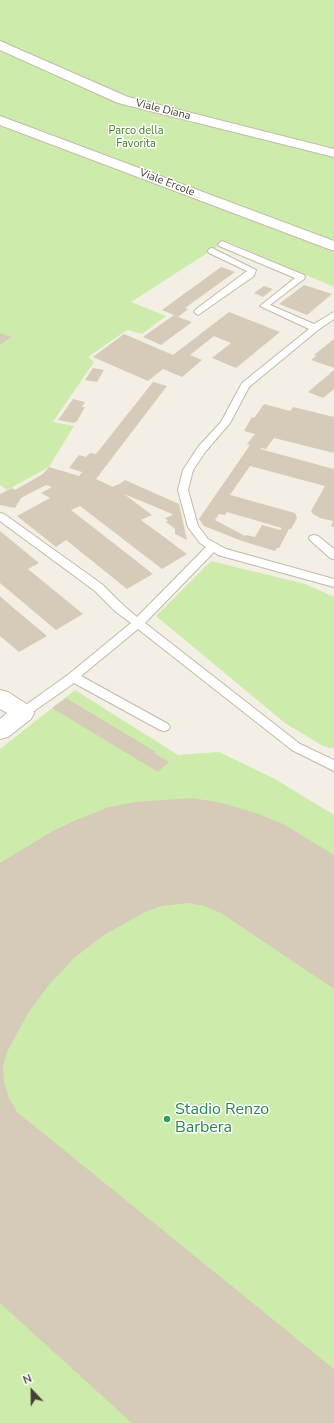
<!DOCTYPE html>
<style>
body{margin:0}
#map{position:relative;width:334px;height:1423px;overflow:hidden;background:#f3efe4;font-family:"Nunito Sans",sans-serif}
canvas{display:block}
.north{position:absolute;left:12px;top:1371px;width:40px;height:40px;-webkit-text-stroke:3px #fff;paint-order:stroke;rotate:338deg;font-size:11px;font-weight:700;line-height:16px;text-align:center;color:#463f34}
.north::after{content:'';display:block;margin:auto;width:14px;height:18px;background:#463f34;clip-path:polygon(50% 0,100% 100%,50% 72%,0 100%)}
</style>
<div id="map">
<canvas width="334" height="1423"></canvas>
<div class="north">N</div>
</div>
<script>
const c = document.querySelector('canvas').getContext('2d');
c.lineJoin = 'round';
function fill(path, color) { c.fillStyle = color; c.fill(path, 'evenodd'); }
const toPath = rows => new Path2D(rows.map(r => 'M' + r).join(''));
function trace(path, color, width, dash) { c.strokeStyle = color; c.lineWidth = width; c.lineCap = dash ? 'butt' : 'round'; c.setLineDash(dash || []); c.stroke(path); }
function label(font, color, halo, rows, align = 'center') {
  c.font = font + ' "Nunito Sans",sans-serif'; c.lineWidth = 3; c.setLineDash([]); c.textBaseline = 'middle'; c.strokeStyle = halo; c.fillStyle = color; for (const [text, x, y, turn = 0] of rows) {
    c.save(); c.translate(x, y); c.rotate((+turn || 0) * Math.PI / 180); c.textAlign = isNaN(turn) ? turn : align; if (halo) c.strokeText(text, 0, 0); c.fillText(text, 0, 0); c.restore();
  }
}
const green = toPath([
 [0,0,334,0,334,287,226,241,131,302,166,316,142,334,127,330,88,357,94,362,53,422,74,426,49,467,7,490,0,485],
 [211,561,305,584,334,597,334,749,323,746,285,723,156,616],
 [75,690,178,755,219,752,275,779,334,815,334,1423,0,1423,0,749]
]);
const building = toPath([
 [221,267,235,272,185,308,188,309,178,317,192,322,161,345,143,337,174,315,162,310],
 [304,285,332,294,307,315,279,304],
 [264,286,273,289,263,297,254,293],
 [229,312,280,332,236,368,212,358,231,343,214,336,190,355,202,360,182,377,163,369,148,381,93,357,124,334,173,355],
 [0,333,11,337,0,345],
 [334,339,334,368,311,360,316,356,314,355],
 [93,368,104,370,97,382,85,380],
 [334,370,334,389,323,398,308,392],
 [153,382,167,386,96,479,113,487,116,485,118,485,125,480,179,504,187,540,175,534,175,529,166,522,168,521,165,518,173,515,170,513,124,494,152,515,141,520,187,554,162,569,80,506,71,510,153,574,127,589,66,540,56,547,17,516,50,498,41,493,52,487,46,485,21,498,15,508,0,505,0,494,12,488,15,490,43,474,49,467,79,476,82,472,69,468,79,455,86,457,90,453,96,454],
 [73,399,85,402,82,407,85,407,77,421,74,423,58,420],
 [264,404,290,411,293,407,334,417,334,453,274,438,266,449,261,448,260,449,334,469,334,527,331,526,333,521,320,518,313,514,311,511,325,486,250,466,230,495,295,513,297,518,295,522,291,529,289,529,279,548,277,548,275,551,242,541,204,526,199,519,250,445,247,444,255,434,244,431,252,417,254,418],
 [227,512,282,528,280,530,262,525,255,537,246,535,245,536,215,520,219,514,225,515],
 [0,531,39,563,28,569,83,614,56,630,0,583],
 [0,596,10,605,47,636,19,652,0,636],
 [66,698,156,752,154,753,169,762,158,772,52,708],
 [192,798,222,803,259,814,285,825,334,855,334,989,221,913,204,906,189,903,161,906,143,913,104,935,74,958,48,986,28,1013,7,1052,3,1067,4,1082,9,1098,17,1112,334,1369,334,1423,132,1423,0,1303,0,863,53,831,76,820,109,807,135,802]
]);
const service = toPath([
 [222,241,304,275,305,277,304,279,270,305,314,324,334,312,334,319,318,330,249,387,230,423,206,451,193,470,188,490,198,526,208,539,226,549,334,579,334,587,218,555,214,552,145,623,300,744,334,760,334,771,292,750,138,629,81,676,168,724,170,727,168,730,164,731,160,730,74,683,27,716,23,717,19,716,17,713,19,710,69,674,131,623,116,612,95,591,0,521,0,513,4,514,103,585,124,606,137,617,206,547,200,543,188,527,178,490,183,470,198,447,221,422,242,383,309,329,260,306,295,278,219,246,218,244,222,241],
 [212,248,256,270,254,276,198,315,194,312,195,310,247,271,209,253,208,251,209,249,212,248],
 [314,535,318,536,334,549,334,559,330,558,310,540,309,538,310,536,314,535]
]);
const minor = toPath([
 [0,690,8,692,31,707,34,713,31,719,8,737,0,739,0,719,7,713,0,709,0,690]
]);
const tertiary = toPath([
 [0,41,128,97,334,149,334,157,118,103,0,50,0,41],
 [0,116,334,241,334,251,0,125,0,116]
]);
const markers = [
 [167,1119,4,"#2e9e5b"]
];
const farStreetnames = [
 ["Viale Diana",163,110,14],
 ["Viale Ercole",167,183,21]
];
const farParknames = [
 ["Parco della",136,131],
 ["Favorita",136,144]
];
const nearLeisurenames = [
 ["Stadio Renzo",175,1110],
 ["Barbera",175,1128]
];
fill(green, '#cdebaa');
fill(building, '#d6cbb9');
trace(service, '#c2baa9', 2);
trace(minor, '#c2baa9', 2);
trace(tertiary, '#c2baa9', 2);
fill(service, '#fff');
fill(minor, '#fff');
fill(tertiary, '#fff');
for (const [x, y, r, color] of markers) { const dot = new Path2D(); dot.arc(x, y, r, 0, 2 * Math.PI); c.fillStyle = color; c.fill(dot); trace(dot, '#fff', 1.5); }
label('11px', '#463f34', '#fff', farStreetnames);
label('11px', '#437c23', '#fff', farParknames);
label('16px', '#27864d', '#fff', nearLeisurenames, 'left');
</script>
